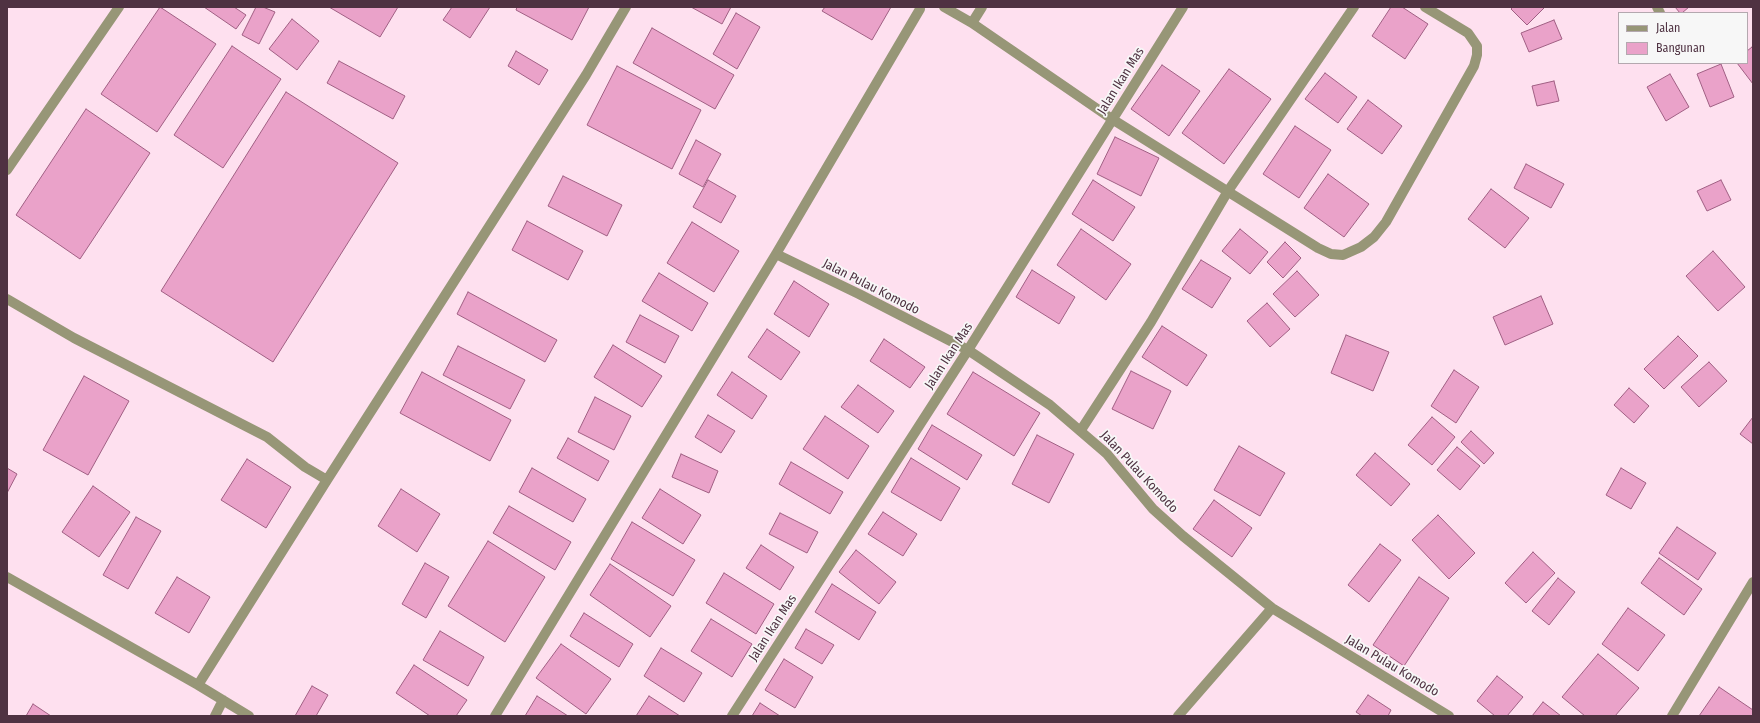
<!DOCTYPE html>
<style>
body{margin:0}
#map{position:relative;width:1760px;height:723px;overflow:hidden;background:#fee0ef;font-family:"Fira Sans Condensed",sans-serif}
canvas{display:block}
.frame{position:absolute;inset:0;border:8px solid #4f3242;pointer-events:none}
.legend{position:absolute;left:1618px;top:12px;width:130px;height:52px;box-sizing:border-box;background:#f7f7f7;border:1px solid #b4a8af;margin:0;padding:5px 7px;list-style:none;font-size:12px;color:#4f3242}
.legend li{display:flex;align-items:center;gap:8px;height:20px}
.legend b{width:20px;border:1px solid #b4a8af}
</style>
<div id="map">
<canvas width="1760" height="723"></canvas>
<div class="frame"></div>
<ul class="legend">
<li><b style="height:5px;background:#979677"></b>Jalan</li>
<li><b style="height:11px;background:#eaa2c9"></b>Bangunan</li>
</ul>
</div>
<script>
const c = document.querySelector('canvas').getContext('2d');
c.lineJoin = 'round';
function fill(path, color) { c.fillStyle = color; c.fill(path, 'evenodd'); }
const toPath = rows => new Path2D(rows.map(r => 'M' + r).join(''));
function trace(path, color, width, dash) { c.strokeStyle = color; c.lineWidth = width; c.lineCap = dash ? 'butt' : 'round'; c.setLineDash(dash || []); c.stroke(path); }
function label(font, color, halo, rows, align = 'center') {
  c.font = font + ' "Fira Sans Condensed",sans-serif'; c.lineWidth = 3.5; c.setLineDash([]); c.textBaseline = 'middle'; c.strokeStyle = halo; c.fillStyle = color; for (const [text, x, y, turn = 0] of rows) {
    c.save(); c.translate(x, y); c.rotate((+turn || 0) * Math.PI / 180); c.textAlign = isNaN(turn) ? turn : align; if (halo) c.strokeText(text, 0, 0); c.fillText(text, 0, 0); c.restore();
  }
}
const building = toPath([
 [160,7,216,44,157,132,101,94,160,7],
 [204,7,234,7,246,15,236,29,204,7],
 [256,7,263,7,275,12,259,44,242,35,256,7],
 [329,7,398,7,380,37,329,7],
 [452,7,490,7,470,38,443,20,452,7],
 [517,7,589,7,572,40,516,10,517,7],
 [691,7,731,7,722,24,691,7],
 [825,7,891,7,872,40,822,11,825,7],
 [1391,7,1402,7,1428,24,1405,59,1372,36,1391,7],
 [1513,7,1545,7,1527,25,1511,9,1513,7],
 [1675,7,1689,7,1682,13,1680,13,1675,7],
 [736,13,760,27,737,69,713,54,736,13],
 [292,19,319,41,297,70,269,49,292,19],
 [1554,20,1562,39,1529,52,1521,33,1554,20],
 [652,28,734,75,715,109,633,63,652,28],
 [232,46,281,79,223,168,174,135,232,46],
 [1752,47,1753,47,1753,84,1737,63,1747,63,1747,51,1752,47],
 [516,51,548,70,539,85,508,66,516,51],
 [339,61,405,96,393,119,327,83,339,61],
 [1721,64,1734,97,1710,107,1697,74,1721,64],
 [1162,65,1200,91,1169,136,1131,109,1162,65],
 [617,66,701,110,672,169,587,125,617,66],
 [1229,69,1271,99,1224,164,1182,133,1229,69],
 [1325,73,1357,97,1338,123,1305,99,1325,73],
 [1670,74,1689,107,1666,121,1647,87,1670,74],
 [1554,81,1559,101,1537,106,1532,86,1554,81],
 [286,92,398,163,273,362,161,291,286,92],
 [1368,100,1402,126,1382,154,1347,129,1368,100],
 [86,109,150,153,80,259,16,215,86,109],
 [1295,126,1331,150,1299,198,1263,174,1295,126],
 [1115,137,1159,158,1141,196,1097,174,1115,137],
 [696,140,721,154,703,187,679,174,696,140],
 [1526,164,1564,184,1551,208,1514,188,1526,164],
 [1328,174,1369,204,1344,237,1304,208,1328,174],
 [563,176,622,205,607,236,548,206,563,176],
 [708,180,736,196,721,223,693,207,708,180],
 [1093,180,1135,207,1113,241,1072,214,1093,180],
 [1721,180,1731,200,1707,211,1697,191,1721,180],
 [1491,189,1529,218,1505,248,1468,219,1491,189],
 [527,221,583,251,568,280,512,250,527,221],
 [692,222,739,251,714,292,667,263,692,222],
 [1081,229,1131,264,1106,300,1057,265,1081,229],
 [1240,229,1268,252,1250,274,1222,251,1240,229],
 [1285,242,1301,258,1283,278,1267,262,1285,242],
 [1713,251,1745,287,1718,311,1686,276,1713,251],
 [1201,260,1231,278,1212,308,1182,289,1201,260],
 [1032,270,1075,297,1059,324,1016,297,1032,270],
 [1297,271,1319,295,1295,317,1273,294,1297,271],
 [659,273,708,303,692,331,642,301,659,273],
 [794,281,829,304,809,337,774,314,794,281],
 [468,292,557,340,545,362,457,314,468,292],
 [1541,296,1553,324,1505,345,1493,317,1541,296],
 [1267,303,1290,329,1270,347,1247,321,1267,303],
 [640,315,679,336,665,363,626,342,640,315],
 [1162,326,1207,355,1187,386,1142,357,1162,326],
 [767,329,800,352,781,380,748,357,767,329],
 [1346,335,1389,352,1373,391,1331,373,1346,335],
 [1678,336,1698,356,1664,389,1644,369,1678,336],
 [884,339,925,367,910,388,870,361,884,339],
 [613,345,662,376,642,407,594,377,613,345],
 [458,346,525,380,510,409,443,375,458,346],
 [1709,362,1727,381,1699,407,1681,387,1709,362],
 [1454,370,1479,387,1456,423,1431,406,1454,370],
 [1131,371,1171,391,1153,429,1112,409,1131,371],
 [422,372,511,420,490,461,400,413,422,372],
 [732,372,767,396,752,419,717,395,732,372],
 [973,372,1040,413,1014,456,947,414,973,372],
 [84,376,129,401,88,475,43,450,84,376],
 [858,385,894,411,878,433,841,407,858,385],
 [1629,388,1649,406,1634,423,1614,405,1629,388],
 [595,397,631,416,614,450,578,432,595,397],
 [708,415,735,431,721,453,695,437,708,415],
 [825,416,869,446,848,479,803,449,825,416],
 [1432,417,1455,437,1432,465,1408,445,1432,417],
 [1753,417,1753,444,1740,434,1753,417],
 [932,425,982,455,967,480,918,449,932,425],
 [1471,431,1494,453,1484,464,1461,442,1471,431],
 [1037,435,1074,454,1049,503,1012,484,1037,435],
 [568,438,609,461,598,481,557,458,568,438],
 [1239,446,1285,473,1260,516,1214,490,1239,446],
 [1457,447,1480,466,1460,490,1437,470,1457,447],
 [1375,453,1410,484,1391,506,1356,475,1375,453],
 [681,454,718,471,709,493,672,477,681,454],
 [911,458,960,488,941,521,891,492,911,458],
 [247,459,291,487,266,528,221,500,247,459],
 [791,462,843,492,830,514,779,484,791,462],
 [7,468,17,474,7,493,7,468],
 [532,468,586,499,573,522,519,492,532,468],
 [1621,468,1646,483,1631,509,1606,495,1621,468],
 [93,486,130,512,99,557,62,532,93,486],
 [401,489,440,514,417,552,378,526,401,489],
 [660,489,701,515,683,544,642,518,660,489],
 [1214,500,1252,528,1232,557,1193,529,1214,500],
 [509,506,571,542,555,570,493,533,509,506],
 [883,512,917,534,903,556,868,534,883,512],
 [780,513,818,532,807,553,769,534,780,513],
 [1438,515,1475,553,1449,579,1412,540,1438,515],
 [136,517,161,531,128,589,103,575,136,517],
 [632,522,695,560,673,596,611,559,632,522],
 [1677,527,1716,553,1698,580,1659,553,1677,527],
 [488,541,545,577,505,642,448,606,488,541],
 [1380,544,1401,560,1369,602,1348,585,1380,544],
 [761,545,794,567,780,590,746,568,761,545],
 [856,550,896,582,879,604,839,572,856,550],
 [1533,552,1555,573,1526,603,1505,583,1533,552],
 [1659,558,1702,589,1684,615,1641,583,1659,558],
 [425,563,449,577,426,618,402,604,425,563],
 [610,564,671,606,650,637,590,595,610,564],
 [724,573,774,604,756,634,706,603,724,573],
 [177,577,210,597,189,633,155,613,177,577],
 [1419,577,1449,598,1404,666,1373,645,1419,577],
 [1558,578,1575,592,1549,625,1532,611,1558,578],
 [832,584,876,612,859,640,815,612,832,584],
 [1628,608,1665,635,1638,671,1602,644,1628,608],
 [584,613,633,644,619,667,570,636,584,613],
 [711,619,752,644,732,677,691,651,711,619],
 [806,629,834,645,822,664,795,648,806,629],
 [440,631,484,657,468,686,423,660,440,631],
 [561,644,611,679,586,714,536,678,561,644],
 [661,648,702,673,684,702,644,676,661,648],
 [1598,654,1639,688,1615,716,1585,716,1562,697,1598,654],
 [784,659,813,677,795,708,765,690,784,659],
 [414,665,467,700,456,716,430,716,396,693,414,665],
 [1497,676,1523,697,1507,716,1495,716,1477,701,1497,676],
 [312,686,328,695,316,716,295,716,312,686],
 [1719,687,1753,710,1753,716,1699,716,1719,687],
 [1368,695,1391,710,1388,716,1362,716,1356,712,1368,695],
 [537,696,568,716,525,716,537,696],
 [649,696,680,716,636,716,649,696],
 [1543,702,1561,716,1532,716,1543,702],
 [760,703,780,716,752,716,760,703],
 [33,704,51,716,26,716,33,704]
]);
const minor = toPath([
 [944,7,972,23,1112,119,1318,248,1331,254,1343,255,1361,247,1374,237,1386,222,1474,66,1477,55,1477,46,1468,33,1425,7],
 [1657,7,1660,13],
 [972,23,982,7],
 [7,170,119,7],
 [776,254,859,294,968,350,1050,405,1107,454,1153,509,1183,536,1272,608,1449,716],
 [7,299,74,338,267,437,305,467,327,480],
 [1081,430,1151,322,1228,191,1354,7],
 [7,577,198,685,249,716],
 [198,685,327,480,586,75,626,7],
 [215,716,223,700],
 [495,716,776,254,920,9],
 [732,716,968,350,1183,7],
 [1178,716,1272,608],
 [1672,716,1753,582]
]);
const streetNames = [
 ["Jalan Ikan Mas",1121,81,-58],
 ["Jalan Pulau Komodo",871,287,27],
 ["Jalan Ikan Mas",949,356,-57],
 ["Jalan Pulau Komodo",1139,472,47],
 ["Jalan Ikan Mas",773,628,-57],
 ["Jalan Pulau Komodo",1392,666,31]
];
fill(building, '#eaa2c9');
trace(building, '#a05f83', 1);
trace(minor, '#979677', 10);
label('13px', '#4f3242', '#f7f7f7', streetNames);
</script>
